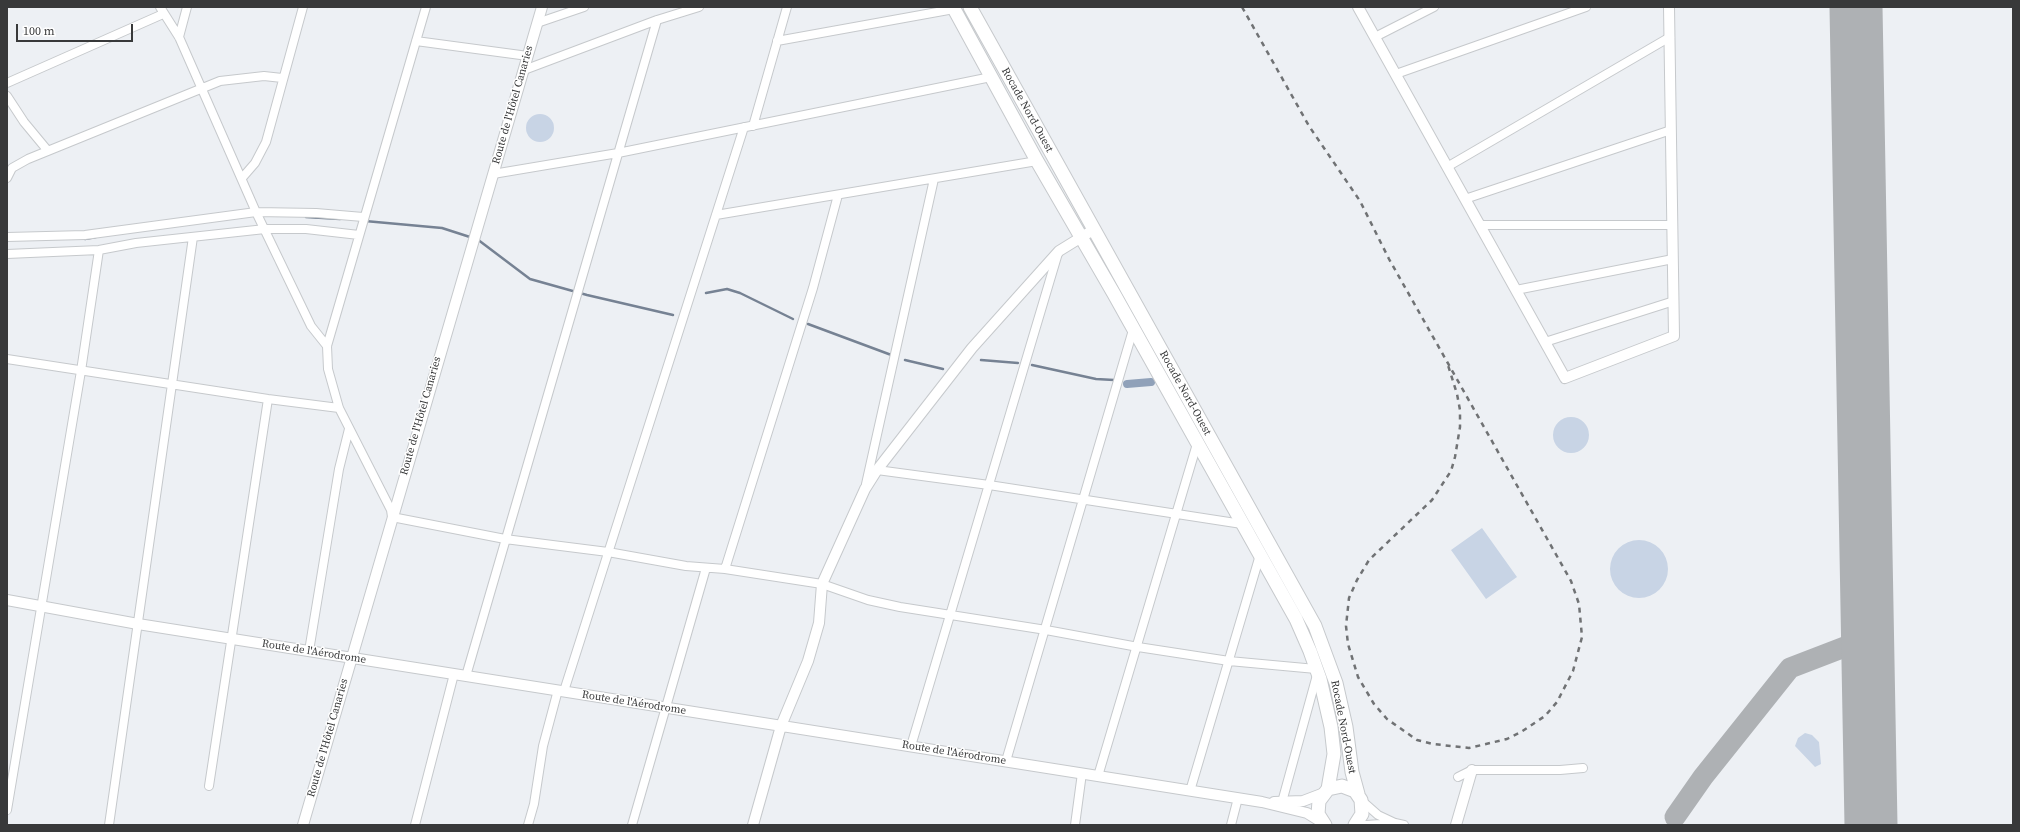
<!DOCTYPE html>
<meta charset="utf-8">
<style>
body{margin:0}
#map{position:relative;width:2020px;height:832px;overflow:hidden;background:#edf0f4;font-family:"Source Serif 4",serif}
canvas{display:block}
.frame{position:absolute;inset:0;border:8px solid #38393a;pointer-events:none}
.scale{position:absolute;left:16px;top:24px;width:117px;height:18px;box-sizing:border-box;border:2px solid #38393a;border-top:0;padding-left:5px;font-size:12px;line-height:14px;white-space:nowrap;color:#38393a;-webkit-text-stroke:3px #fff;paint-order:stroke}
</style>
<div id="map">
<canvas width="2020" height="832"></canvas>
<div class="frame"></div>
<div class="scale">100 m</div>
</div>
<script>
const c = document.querySelector('canvas').getContext('2d');
c.lineJoin = 'round';
function fill(path, color) { c.fillStyle = color; c.fill(path, 'evenodd'); }
const toPath = rows => new Path2D(rows.map(r => 'M' + r).join(''));
function trace(path, color, width, dash) { c.strokeStyle = color; c.lineWidth = width; c.lineCap = dash ? 'butt' : 'round'; c.setLineDash(dash || []); c.stroke(path); }
function label(font, color, halo, rows, align = 'center') {
  c.font = font + ' "Source Serif 4",serif'; c.lineWidth = 3; c.setLineDash([]); c.textBaseline = 'middle'; c.strokeStyle = halo; c.fillStyle = color; for (const [text, x, y, turn = 0] of rows) {
    c.save(); c.translate(x, y); c.rotate((+turn || 0) * Math.PI / 180); c.textAlign = isNaN(turn) ? turn : align; if (halo) c.strokeText(text, 0, 0); c.fillText(text, 0, 0); c.restore();
  }
}
const green = toPath([
 '526 128a14 14 0 1 1 28 0a14 14 0 1 1-28 0Z',
 '1553 435a18 18 0 1 1 36 0a18 18 0 1 1-36 0Z',
 [1482,528,1517,577,1486,599,1451,550],
 '1610 569a29 29 0 1 1 58 0a29 29 0 1 1-58 0Z',
 [1805,733,1812,735,1819,742,1821,764,1815,767,1795,746,1798,738]
]);
const stream = toPath([
 [306,217,340,219],
 [365,221,442,228,473,238],
 [85,239,96,237],
 [477,239,530,279,587,295,673,315],
 [706,293,727,289,740,293,793,319],
 [808,324,894,356],
 [905,360,943,369],
 [981,360,1018,363],
 [1032,365,1096,379,1114,380]
]);
const canal = toPath([
 [1127,384,1151,382]
]);
const taxiway = toPath([
 [1675,817,1703,777,1790,668,1868,638]
]);
const runway = toPath([
 [1856,7,1871,825]
]);
const minor = toPath([
 [160,7,179,37,256,212,311,326,327,346],
 [426,7,327,346,328,369,339,408,391,510,392,517,505,539,608,552,686,566,725,569,822,584,868,600,900,607,1046,630,1138,647,1229,661,1316,669],
 [537,23,584,7],
 [179,37,187,7],
 [1375,37,1434,7],
 [416,41,528,56],
 [777,41,954,9],
 [524,70,657,20,699,7],
 [1396,74,1586,7],
 [7,83,163,14],
 [7,96,24,122,48,151],
 [753,126,787,7],
 [1447,167,1670,37],
 [493,174,618,153,991,77],
 [7,178,12,168,28,159,220,81,264,76,282,78],
 [242,178,255,163,266,142,303,7],
 [1465,199,1671,130],
 [716,215,1037,161],
 [1480,225,1673,225],
 [7,237,85,235,256,212,316,213,363,217],
 [7,254,99,250,136,243,265,229,306,229,359,235],
 [1516,290,1673,259],
 [1545,342,1674,301],
 [7,359,268,399,339,408],
 [877,470,989,485,1242,524],
 [866,484,934,179],
 [725,569,813,288,838,195],
 [309,651,339,469,349,429],
 [466,676,657,20],
 [564,691,744,127],
 [911,746,1058,253],
 [1006,761,1133,330],
 [1098,776,1197,444],
 [1458,777,1472,770,1560,770,1583,768],
 [209,786,268,399],
 [1190,791,1260,555],
 [1361,800,1378,815,1395,823,1404,825],
 [1282,802,1317,675],
 [7,810,81,371,99,250],
 [109,825,193,237],
 [415,825,454,674],
 [528,825,534,804,543,746,558,690],
 [632,825,706,568],
 [1075,825,1082,773],
 [1231,825,1238,798],
 [1366,825,1395,823]
]);
const tertiary = toPath([
 [1358,7,1565,378,1674,336,1669,7],
 [7,600,138,624,1262,802,1307,813,1323,823],
 [1274,802,1303,801,1324,793],
 [303,825,542,7],
 [753,825,781,726,808,661,819,623,822,584,865,489,877,470,972,348,1059,251,1093,230],
 [1456,825,1472,770]
]);
const primary = toPath([
 [953,7,1037,161,1114,294,1296,619,1310,651,1320,679,1331,727,1334,754,1328,789],
 [970,7,1315,626,1336,683,1346,727,1352,772,1358,794],
 [1325,825,1318,814,1319,801,1328,789,1342,786,1355,791,1361,800,1362,814,1355,825]
]);
const rail = toPath([
 [1242,7,1309,126,1360,201,1389,259,1571,581,1579,604,1582,637,1573,671,1557,702,1545,716,1521,732,1507,739,1469,748,1433,744,1417,740,1387,719,1374,704,1358,677,1348,644,1346,626,1349,598,1357,580,1369,560,1432,500,1451,471,1455,457,1460,427,1460,410,1457,394,1447,362]
]);
const streetNames = [
 ["Route de l'Hôtel Canaries",513,105,-74],
 ["Rocade Nord-Ouest",1027,110,61],
 ["Rocade Nord-Ouest",1185,393,61],
 ["Route de l'Hôtel Canaries",421,416,-74],
 ["Route de l'Aérodrome",314,652,9],
 ["Route de l'Aérodrome",634,703,9],
 ["Rocade Nord-Ouest",1343,727,79],
 ["Route de l'Hôtel Canaries",328,738,-74],
 ["Route de l'Aérodrome",954,753,9]
];
fill(green, '#c8d4e5');
trace(stream, '#768293', 2.5);
trace(canal, '#90a1b9', 8);
trace(taxiway, '#aeb1b4', 21);
trace(runway, '#aeb1b4', 53);
trace(minor, '#c6c9cc', 10);
trace(tertiary, '#c6c9cc', 12);
trace(primary, '#c6c9cc', 15);
trace(minor, '#fff', 8);
trace(tertiary, '#fff', 10);
trace(primary, '#fff', 13);
trace(rail, '#707274', 2.5, [5, 5]);
label('11px', '#38393a', '#fff', streetNames);
</script>
